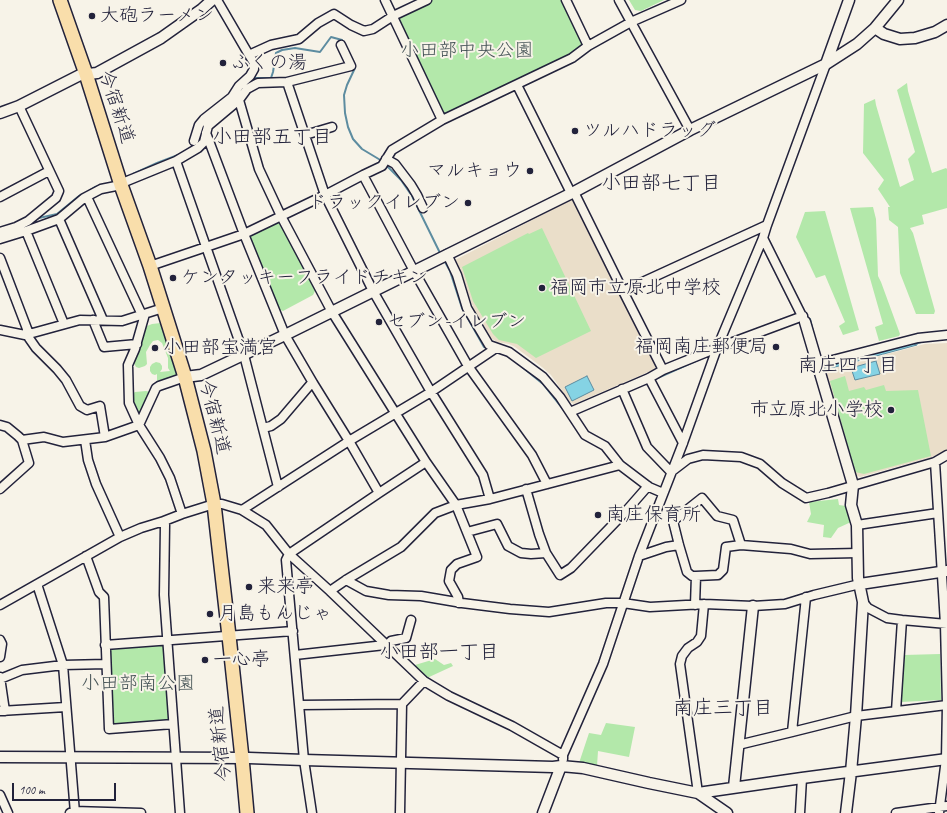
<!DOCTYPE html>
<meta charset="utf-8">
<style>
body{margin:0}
#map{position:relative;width:947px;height:813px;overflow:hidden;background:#f7f3e8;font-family:Caveat,sans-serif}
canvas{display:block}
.scale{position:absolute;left:12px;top:783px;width:104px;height:18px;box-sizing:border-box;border:2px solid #22223b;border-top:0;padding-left:5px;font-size:12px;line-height:14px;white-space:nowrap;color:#22223b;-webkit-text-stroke:3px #f7f3e8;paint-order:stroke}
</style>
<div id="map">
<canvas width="947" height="813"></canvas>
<div class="scale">100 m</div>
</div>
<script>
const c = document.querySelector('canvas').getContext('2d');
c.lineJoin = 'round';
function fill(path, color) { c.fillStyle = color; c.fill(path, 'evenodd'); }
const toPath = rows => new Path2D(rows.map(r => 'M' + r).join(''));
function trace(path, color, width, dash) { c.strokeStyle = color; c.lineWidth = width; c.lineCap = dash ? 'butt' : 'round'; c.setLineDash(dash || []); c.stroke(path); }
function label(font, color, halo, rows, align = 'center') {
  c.font = font + ' Caveat,"Klee One",sans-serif'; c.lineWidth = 4; c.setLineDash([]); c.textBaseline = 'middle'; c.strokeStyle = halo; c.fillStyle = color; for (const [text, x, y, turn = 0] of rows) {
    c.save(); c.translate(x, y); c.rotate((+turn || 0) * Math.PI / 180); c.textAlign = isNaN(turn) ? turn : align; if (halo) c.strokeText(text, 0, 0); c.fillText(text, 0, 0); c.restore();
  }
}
const built = toPath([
 [575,198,656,367,653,370,574,404,570,402,551,375,542,367,515,347,509,344,497,342,491,338,481,320,475,312,471,302,462,275,455,260],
 [947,343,947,450,932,457,860,477,853,474,824,371,925,344]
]);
const green = toPath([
 [428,0,566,0,588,46,442,120,393,16],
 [629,0,664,0,641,11,635,10],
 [907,83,908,91,932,173,946,168,947,169,947,208,922,215,924,224,910,228,913,233,935,311,934,314,916,314,900,273,898,227,889,220,888,207,890,207,878,189,884,180,863,153,864,104,875,99,876,105,900,187,914,180,908,159,915,152,897,90],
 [873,207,876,219,878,276,881,282,900,334,899,336,879,341,875,327,883,324,850,208],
 [825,211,859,330,843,335,839,326,845,322,825,275,816,278,796,237,805,212],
 [277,221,281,222,316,289,313,295,283,311,280,310,249,238,251,234],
 [542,228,591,331,536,358,517,344,499,340,493,334,473,301,462,267,528,233,529,234],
 [161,323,163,324,166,336,165,338,168,338,175,359,178,377,159,383,157,380,157,374,155,375,152,374,150,371,150,367,152,364,156,362,160,363,162,366,162,369,160,372,170,371,168,368,168,358,162,343,158,340,153,341,150,345,146,352,147,364,145,366,139,368,136,367,133,361,147,326,152,324],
 [845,376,849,391,864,387,866,390,884,385,886,391,918,390,931,456,864,474,855,472,830,381],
 [146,391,150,392,151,394,141,413,137,413,131,395,135,392],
 [838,499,839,505,846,506,851,522,838,528,831,538,823,537,824,525,807,522,811,514,809,502],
 [165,643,170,722,111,727,107,647],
 [940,654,941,700,901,702,904,655],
 [435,659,444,665,451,663,453,666,427,678,415,665],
 [606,723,635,727,629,757,598,751,597,766,579,763,589,733,601,735]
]);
const water = toPath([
 [916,341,917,345,824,370,823,367,824,366,916,341],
 [876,361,880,374,855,380,851,368,876,361],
 [587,376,594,390,572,401,565,387,587,376]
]);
const stream = toPath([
 [354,66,355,68,347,85,344,95,345,113,348,127,353,139,362,149,382,161],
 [248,83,254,78,271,78,273,72,276,53,282,50,295,48,320,52,331,37,342,40,344,44],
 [189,149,198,142,204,125],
 [385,164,401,180,412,196,441,255],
 [133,174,157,163,178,155],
 [89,191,95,187,99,186],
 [32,222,39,218,57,214,79,196,84,194],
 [444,260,450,271,462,308,484,347,488,348],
 [808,319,810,319,814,336],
 [915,344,924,341],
 [521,366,543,384,566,413],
 [653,380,707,356]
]);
const minor = toPath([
 [217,0,249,55,271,45,299,39,318,23,334,14,351,25,364,31,373,29,393,16,427,0],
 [385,0,442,120],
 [566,0,588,46],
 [619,0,690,130],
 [341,45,351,66,287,82,258,83,247,89,239,100,259,169,281,216,332,312,426,462],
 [287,82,325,195,373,291,431,392,483,475,490,499],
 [517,85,571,193],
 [206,133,244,234,285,335,313,383,349,441,379,493],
 [305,135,332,127],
 [194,141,199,125,204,119,232,97,239,86,250,76,254,69,254,63,249,55],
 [386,159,395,164,411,185,417,195,423,208],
 [176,161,244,355,278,487],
 [363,175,414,271,468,366,532,455,547,484],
 [127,181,176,161,198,148,204,142,208,126,239,100],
 [574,192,623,291,663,370],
 [0,197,49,171],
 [87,197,142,315],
 [59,219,84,198,101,189,121,185],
 [26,231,64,324],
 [0,232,16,227,28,221,56,198,59,191,19,106],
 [763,238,804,320],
 [0,239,26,231,59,219,103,320],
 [447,254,457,275,467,308,489,345,509,352,543,377,560,397,585,435,605,446,620,465,649,487,663,493],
 [0,258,29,334,29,338,36,348,57,369,66,380,80,406,87,410,100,406,105,437],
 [150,266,206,247,244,234,325,195,363,175,382,166,392,150,442,120,572,58,588,46,631,22,681,0],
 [623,291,767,225],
 [145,314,135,349,128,365,129,403,139,425,160,458,170,478,182,514],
 [93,320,104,347,137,344],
 [0,330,25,335,29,334,80,320,122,321,163,308],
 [817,364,918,338,947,335],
 [649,378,683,443],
 [622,389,647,447,671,472,688,459,703,455,741,457,760,464,782,483,806,498,828,493,935,462,947,455],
 [570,412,649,378,663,370,717,348,803,316],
 [0,425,7,427,18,436,22,440,29,463,0,489],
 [263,428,271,426,281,419,310,385,313,383],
 [22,440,44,437,63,442,105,437,139,425,156,388,159,386,185,377],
 [85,440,88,460,96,484,120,537],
 [935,462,945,624,947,705,946,759,939,813],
 [526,489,539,534,546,553],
 [242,510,349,441,431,392,496,348],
 [857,525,938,513],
 [467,532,497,524,508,546,521,553,531,554,546,553,560,575,571,568,627,510,648,486],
 [86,556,99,592,104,597,109,729,173,724],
 [639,556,666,547,679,545],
 [696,576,692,576,687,572,679,545,673,521,702,498,717,516,733,520,741,545],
 [346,580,366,591,389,595,421,596,462,603,510,609,549,612,606,603,623,603,650,607,704,604,753,606,785,604,814,595,860,584],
 [37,584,63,665,75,813],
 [330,591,346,580,401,547,435,513,456,505,490,499,620,465],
 [863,602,868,608,887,618,902,620,947,624],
 [0,605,120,537,141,528,164,521],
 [695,605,696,576,718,575,723,570,726,547,741,545,791,549,810,554,858,553],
 [0,640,2,644,0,657],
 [105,645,293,631],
 [386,646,391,641,406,638,411,620],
 [295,655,385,645],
 [0,677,5,711],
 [0,679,22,670,63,665,106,664],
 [300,705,402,704],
 [0,711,66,707],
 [896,711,902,620],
 [792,732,806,597],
 [738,745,792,732,856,716,947,705],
 [563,759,563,755,603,664,639,556,683,443,717,348,763,238,767,225,826,64],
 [698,793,680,664,682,656,688,648,697,642,701,636,704,604],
 [0,795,8,813],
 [70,813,74,811,141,813],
 [180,813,164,595,165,525,164,521,182,514,214,504,222,504,242,510,266,525,289,554,330,591,424,681,449,696,512,726,563,755],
 [312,813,304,760,286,560,289,554,379,493,426,462,456,505,477,557,457,564,451,570,449,581,458,597,459,603],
 [400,813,402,704,424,681],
 [800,813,802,778],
 [896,813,947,806]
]);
const tertiary = toPath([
 [875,28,884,34,900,39,915,38,935,32,947,25],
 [826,64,849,0],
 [0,113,19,106,80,75,97,73,161,38,202,9,212,0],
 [805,322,853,485,851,505,857,525,858,578,863,602,856,716,851,772,846,813],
 [185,377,201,375,285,335,574,192,690,130,826,64,857,44,875,28,898,0],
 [860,584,947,571],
 [0,757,249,758,304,760,553,767,561,766,583,768,649,783,698,793,802,778,947,759],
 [734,787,753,606],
 [698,793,727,813],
 [543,813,561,766]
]);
const trunk = toPath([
 [60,0,86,74,121,185,150,266,185,377,204,451,214,504,229,636,242,758,247,813]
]);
const markers = [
 [92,16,4,"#22223b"],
 [223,63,4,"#22223b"],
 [575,131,4,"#22223b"],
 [530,171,4,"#22223b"],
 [468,203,4,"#22223b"],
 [173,278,4,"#22223b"],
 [542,288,4,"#22223b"],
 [379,322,4,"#22223b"],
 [776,347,4,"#22223b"],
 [155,348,4,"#22223b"],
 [891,410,4,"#22223b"],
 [598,515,4,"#22223b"],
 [249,587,4,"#22223b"],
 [210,614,4,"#22223b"],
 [205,660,4,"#22223b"]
];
const poiNames = [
 ["大砲ラーメン",100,16],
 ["ふくの湯",231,63],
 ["ツルハドラッグ",583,131],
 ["マルキョウ",522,171,"right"],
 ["ドラックイレブン",460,203,"right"],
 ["ケンタッキーフライドチキン",181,278],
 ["福岡市立原北中学校",550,288],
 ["セブン-イレブン",387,322],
 ["福岡南庄郵便局",768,347,"right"],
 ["小田部宝満宮",163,348],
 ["市立原北小学校",883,410,"right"],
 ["南庄保育所",606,515],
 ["来来亭",257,587],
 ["月島もんじゃ",218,614],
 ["一心亭",213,660]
];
const parkNames = [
 ["小田部中央公園",467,51],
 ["小田部南公園",138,684]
];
const streetNames = [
 ["今宿新道",116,107,72],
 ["今宿新道",214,417,76],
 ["今宿新道",221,744,-96]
];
const neighbourhoodNames = [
 ["小田部五丁目",272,138],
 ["小田部七丁目",661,184],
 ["南庄四丁目",848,366],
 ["小田部一丁目",439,653],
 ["南庄三丁目",723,709]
];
fill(built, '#eadec9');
fill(green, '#b3e8aa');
fill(water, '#85d3e4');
trace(water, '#5d8ca0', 1);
trace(stream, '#5d8ca0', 2);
trace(minor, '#22223b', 11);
trace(tertiary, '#22223b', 13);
trace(trunk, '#22223b', 16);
trace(minor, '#f7f3e8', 8);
trace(tertiary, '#f7f3e8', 10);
trace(trunk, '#f9deab', 13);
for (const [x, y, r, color] of markers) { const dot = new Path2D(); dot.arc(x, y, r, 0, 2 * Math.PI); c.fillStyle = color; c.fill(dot); trace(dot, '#f7f3e8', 1.5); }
label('19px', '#22223b', '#f7f3e8', poiNames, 'left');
label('19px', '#465457', '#f7f3e8', parkNames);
label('19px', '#22223b', '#f7f3e8', streetNames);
label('20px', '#22223b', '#f7f3e8', neighbourhoodNames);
</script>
